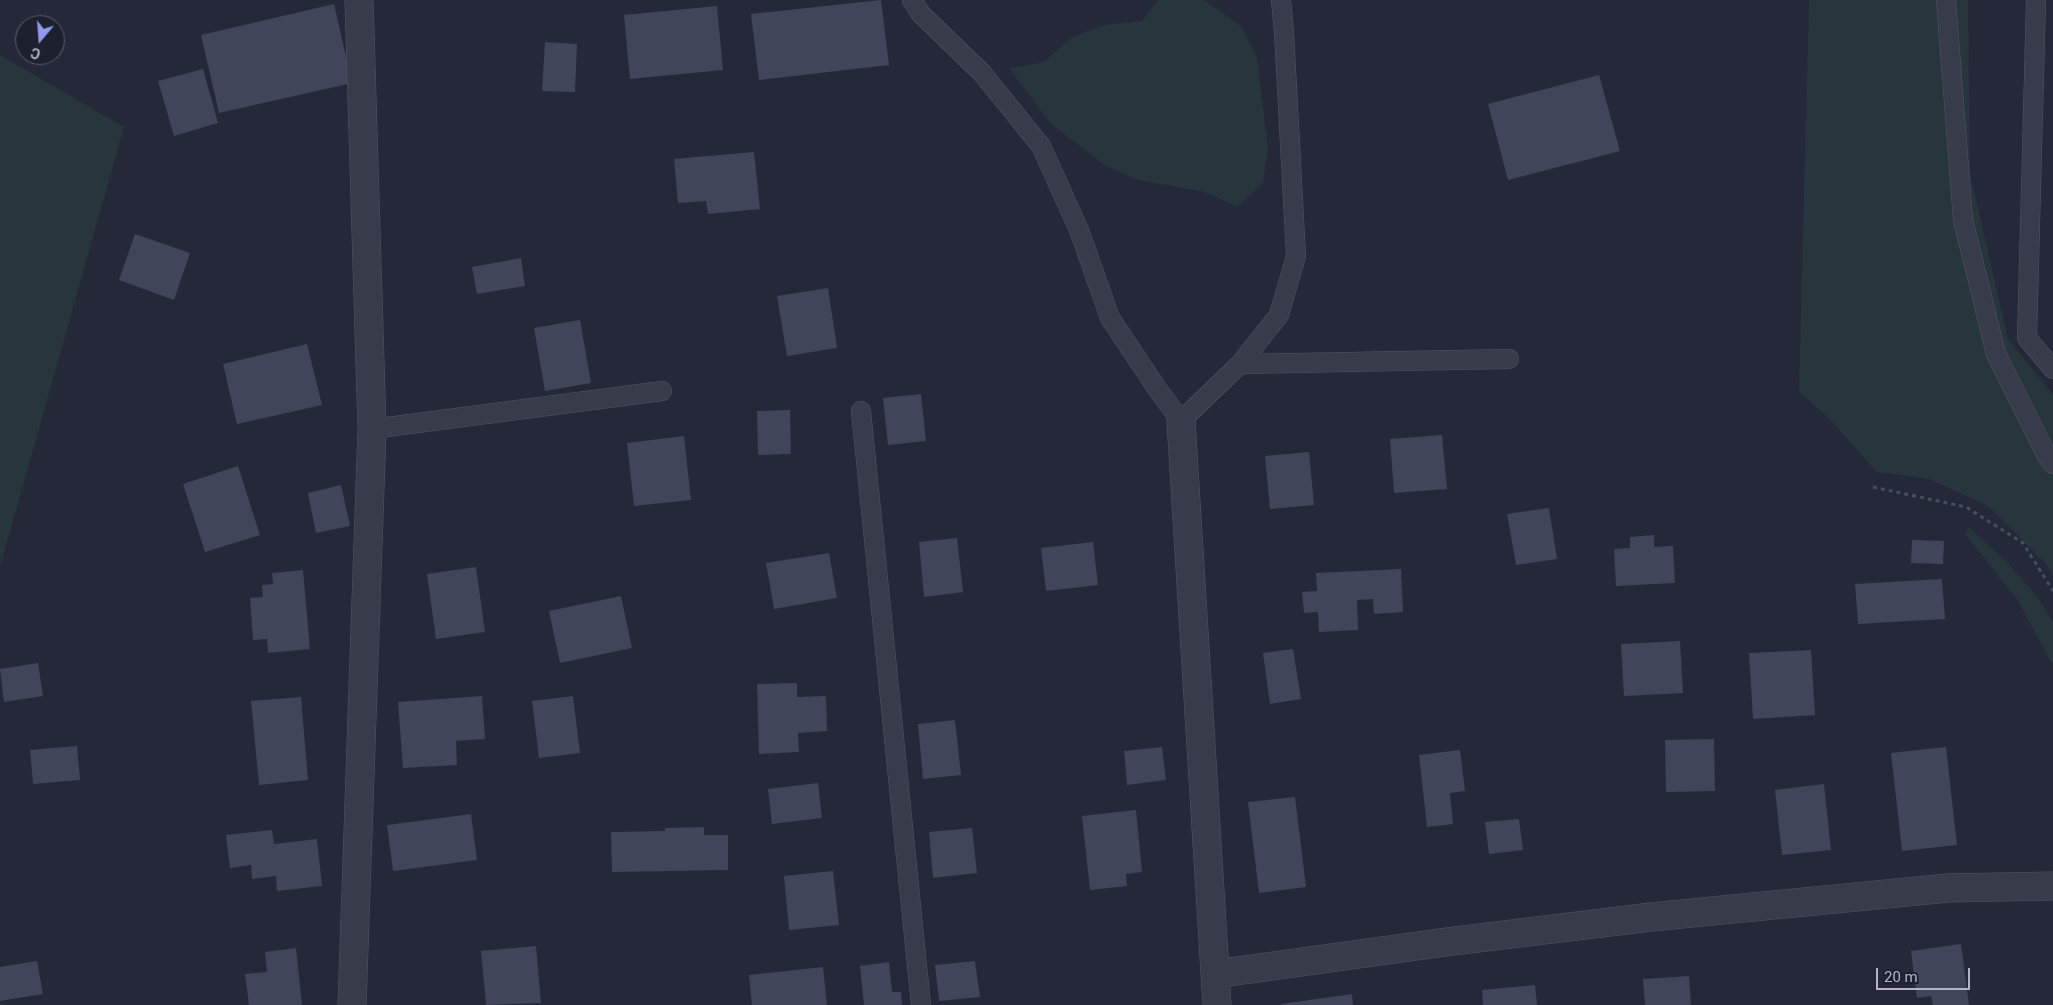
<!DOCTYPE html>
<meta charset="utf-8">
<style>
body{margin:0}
#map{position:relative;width:2053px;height:1005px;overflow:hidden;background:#252839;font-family:Roboto,sans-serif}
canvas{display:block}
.north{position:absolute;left:15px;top:15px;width:50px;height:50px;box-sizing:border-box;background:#1d202f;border:1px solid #595c6b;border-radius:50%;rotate:198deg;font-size:14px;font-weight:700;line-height:20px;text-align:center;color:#b3b5c6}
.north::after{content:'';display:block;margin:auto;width:18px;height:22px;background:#8f9aef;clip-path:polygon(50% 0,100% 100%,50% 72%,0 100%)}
.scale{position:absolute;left:1876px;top:968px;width:94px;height:22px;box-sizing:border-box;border:2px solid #b3b5c6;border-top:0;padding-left:6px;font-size:15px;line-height:18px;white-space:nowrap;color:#b3b5c6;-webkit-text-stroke:4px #1d202f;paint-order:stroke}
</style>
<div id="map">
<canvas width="2053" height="1005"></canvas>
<div class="north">С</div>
<div class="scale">20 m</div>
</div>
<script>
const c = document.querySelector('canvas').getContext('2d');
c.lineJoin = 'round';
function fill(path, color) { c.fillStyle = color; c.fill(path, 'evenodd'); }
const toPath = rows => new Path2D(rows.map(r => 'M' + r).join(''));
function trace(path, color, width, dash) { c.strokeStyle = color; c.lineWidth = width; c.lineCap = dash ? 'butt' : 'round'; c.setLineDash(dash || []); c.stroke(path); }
const green = toPath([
 [1158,0,1204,0,1241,26,1257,58,1268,148,1263,183,1237,207,1205,192,1138,180,1106,166,1050,123,1009,68,1044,62,1072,37,1104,25,1142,21],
 [1809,0,1968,0,1970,173,2008,339,2053,395,2053,575,2045,563,1988,506,1929,479,1877,472,1833,423,1799,391],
 [0,55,124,127,0,567],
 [1969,527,2009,564,2037,596,2053,622,2053,666,2018,601,1965,534]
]);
const building = toPath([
 [881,0,889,65,759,80,751,14],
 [334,4,352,83,219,113,201,35],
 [717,6,723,70,630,79,624,15],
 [545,42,577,44,575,92,542,91],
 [203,69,218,123,174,136,158,81],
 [1599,75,1620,151,1508,180,1488,104],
 [754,152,760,209,708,214,706,201,678,203,674,159],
 [135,234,190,253,174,300,119,280],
 [521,258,525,286,477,294,472,267],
 [828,288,837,348,787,356,777,296],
 [580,320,591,383,545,391,534,328],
 [307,344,322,405,237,424,223,364],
 [921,394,926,441,888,445,883,398],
 [790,410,791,454,758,455,757,411],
 [1442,435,1447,489,1394,493,1390,439],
 [684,436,691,500,634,506,627,443],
 [1309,452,1314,505,1270,509,1265,456],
 [238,466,260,535,205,552,183,484],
 [341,485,350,526,316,533,308,493],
 [1549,508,1557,559,1516,565,1507,514],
 [1654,535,1654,547,1673,546,1675,583,1616,586,1614,549,1630,548,1630,537],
 [957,538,963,592,924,597,919,542],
 [1912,540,1944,541,1943,564,1911,563],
 [1093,542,1098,585,1046,591,1041,548],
 [829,553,837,598,774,609,766,563],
 [476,567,485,632,436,639,427,574],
 [1401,569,1403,612,1374,614,1373,599,1357,600,1358,630,1319,632,1318,612,1304,613,1302,592,1317,591,1316,573],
 [303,570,310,649,268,653,267,639,253,640,250,598,263,597,262,585,273,584,272,573],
 [1942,579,1945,619,1858,624,1855,584],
 [621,596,632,648,560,663,549,611],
 [1680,641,1683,693,1624,696,1621,644],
 [1293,649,1301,699,1270,704,1263,653],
 [1811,650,1815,715,1753,719,1749,653],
 [38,663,43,696,4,702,0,669],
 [797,683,797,697,826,696,827,731,798,733,799,752,759,754,757,684],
 [482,696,485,739,456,741,457,765,403,768,398,702],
 [573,696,580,753,539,758,532,701],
 [301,697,308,780,259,785,251,701],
 [955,720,961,775,923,779,918,724],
 [1714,739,1715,791,1666,792,1665,740],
 [77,746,80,780,33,784,30,750],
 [1162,747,1166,780,1127,785,1124,751],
 [1946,747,1957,845,1902,851,1891,753],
 [1460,750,1465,791,1450,793,1453,824,1427,827,1419,755],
 [818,783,822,818,772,824,768,789],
 [1824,784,1831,850,1782,855,1775,790],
 [1295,797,1306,887,1259,893,1248,802],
 [1136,810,1142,872,1126,874,1127,886,1090,890,1082,816],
 [471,814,477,860,393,871,387,825],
 [1519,819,1523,850,1489,854,1485,822],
 [704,827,704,835,728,835,728,870,612,872,611,832,665,831,665,828],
 [972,828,977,873,933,878,929,832],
 [272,830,274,844,317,839,322,886,277,891,276,876,252,879,251,865,230,868,226,835],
 [833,871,839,925,789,930,784,876],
 [1961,944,1969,1005,1933,1005,1931,996,1917,998,1911,951],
 [536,946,541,1003,486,1005,481,951],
 [296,948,302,1005,249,1005,245,974,267,972,265,952],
 [37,961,43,994,0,1001,0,967],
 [975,961,980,997,939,1001,935,965],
 [889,962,892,992,901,992,902,1005,864,1005,860,966],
 [823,967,827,1005,752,1005,749,975],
 [1689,976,1691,1005,1645,1005,1643,979],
 [1535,985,1537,1005,1483,1005,1482,990],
 [1352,994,1353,1005,1282,1005,1281,1004]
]);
const path = toPath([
 [1873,487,1966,507,2023,543,2053,591]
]);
const lane = toPath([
 [912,0,921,14,982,73,1041,146,1079,230,1110,318,1158,390,1181,421,1240,364,1279,315,1296,256,1284,32,1281,0],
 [1946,0,1963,220,1996,354,2047,456,2053,464],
 [2036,0,2027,338,2053,369],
 [1240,364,1509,359],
 [861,411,921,1005],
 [372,429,662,391]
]);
const street = toPath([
 [1181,421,1217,1005],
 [1215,974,1446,942,1651,917,1948,888,2053,886],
 [352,1005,372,429,359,0]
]);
fill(green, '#27353c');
fill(building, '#414559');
trace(lane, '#535565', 20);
trace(street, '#535565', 29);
trace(path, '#445058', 3, [4, 4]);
trace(lane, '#383b4a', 19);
trace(street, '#383b4a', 28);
</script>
